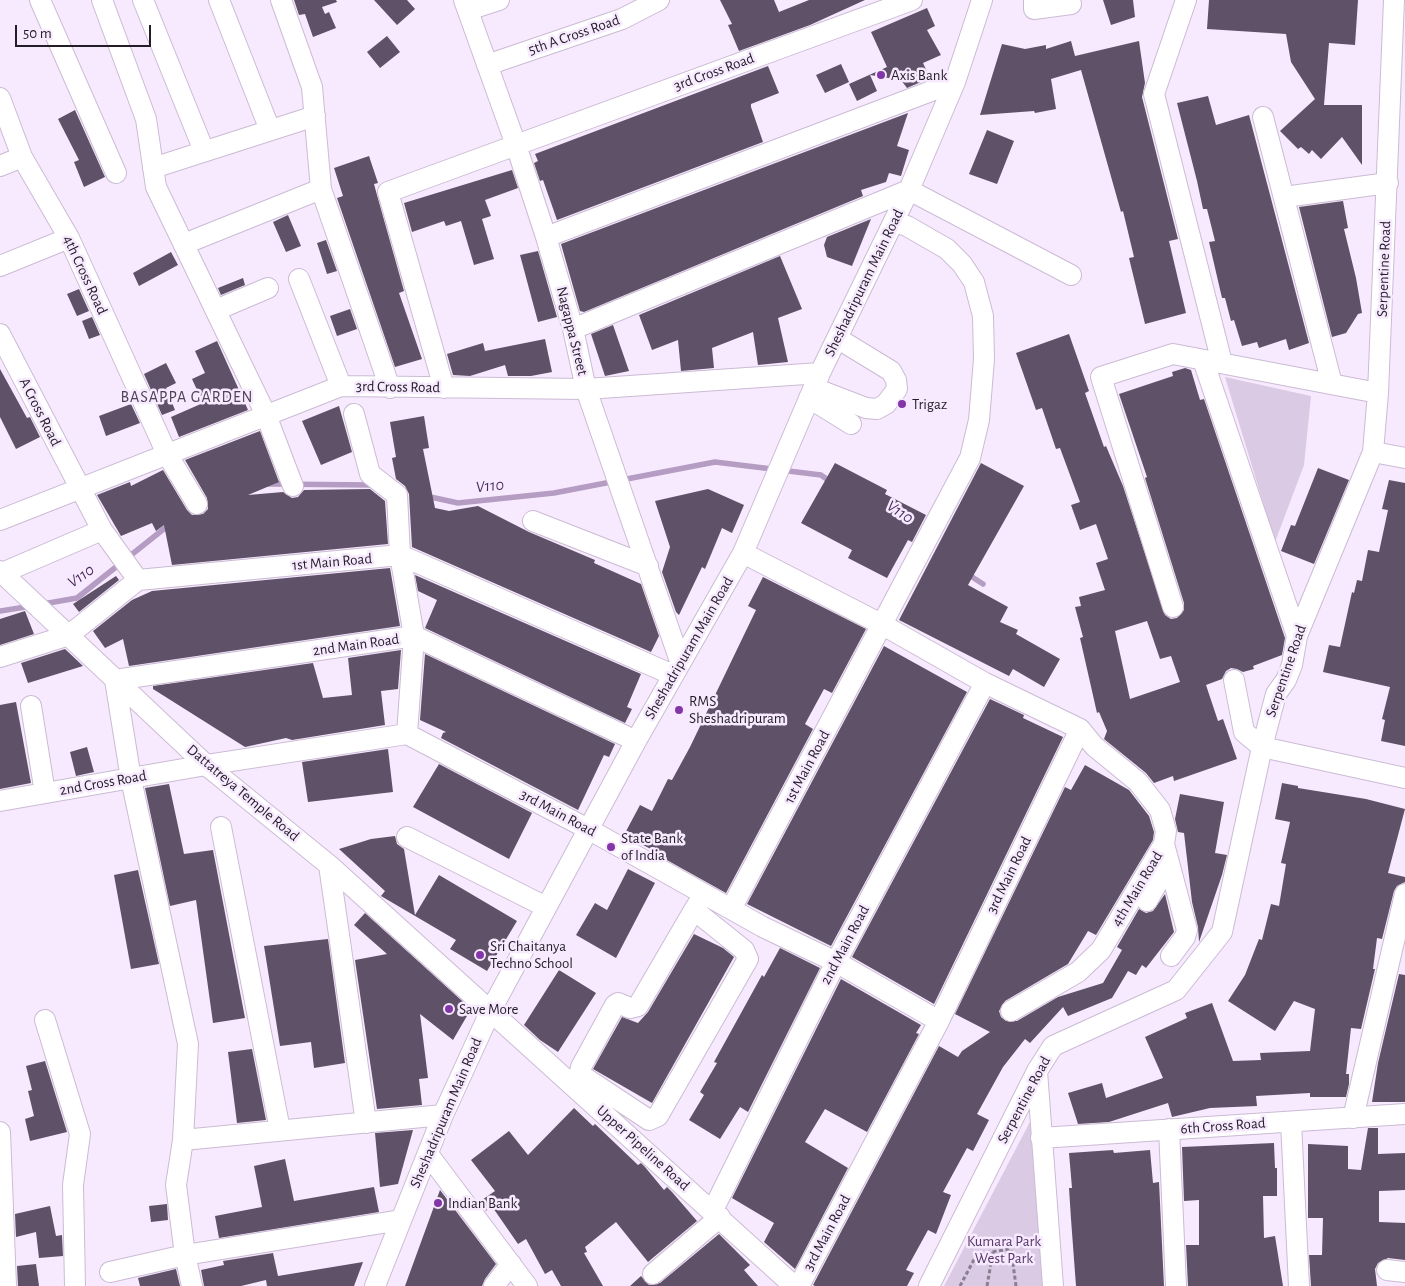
<!DOCTYPE html>
<style>
body{margin:0}
#map{position:relative;width:1405px;height:1286px;overflow:hidden;background:#f7eaff;font-family:"Alegreya Sans",sans-serif}
canvas{display:block}
.scale{position:absolute;left:15px;top:25px;width:136px;height:22px;box-sizing:border-box;border:2px solid #231d27;border-top:0;padding-left:6px;font-size:15px;line-height:18px;white-space:nowrap;color:#231d27;-webkit-text-stroke:4px #f7eaff;paint-order:stroke}
</style>
<div id="map">
<canvas width="1405" height="1286"></canvas>
<div class="scale">50 m</div>
</div>
<script>
const c = document.querySelector('canvas').getContext('2d');
c.lineJoin = 'round';
function fill(path, color) { c.fillStyle = color; c.fill(path, 'evenodd'); }
const toPath = rows => new Path2D(rows.map(r => 'M' + r).join(''));
function trace(path, color, width, dash) { c.strokeStyle = color; c.lineWidth = width; c.lineCap = dash ? 'butt' : 'round'; c.setLineDash(dash || []); c.stroke(path); }
function label(font, color, halo, rows, align = 'center') {
  c.font = font + ' "Alegreya Sans",sans-serif'; c.lineWidth = 5; c.setLineDash([]); c.textBaseline = 'middle'; c.strokeStyle = halo; c.fillStyle = color; for (const [text, x, y, turn = 0] of rows) {
    c.save(); c.translate(x, y); c.rotate((+turn || 0) * Math.PI / 180); c.textAlign = isNaN(turn) ? turn : align; if (halo) c.strokeText(text, 0, 0); c.fillText(text, 0, 0); c.restore();
  }
}
const green = toPath([
 [1225,377,1311,396,1304,465,1275,542],
 [1032,1118,1043,1286,944,1286]
]);
const stream = toPath([
 [268,484,373,485],
 [426,496,458,503,554,493,715,462,821,475,832,483],
 [966,573,983,584],
 [43,604,77,598,170,524],
 [0,611,32,606]
]);
const building = toPath([
 [294,0,336,0,337,2,322,7,325,14,329,12,336,28,313,37,305,14,299,15],
 [374,0,407,0,415,9,397,25],
 [720,0,774,0,779,12,809,0,865,0,810,25,739,51,728,25,732,24],
 [1103,0,1133,0,1135,17,1111,25],
 [1209,0,1358,0,1355,45,1329,43,1324,105,1362,105,1362,165,1342,137,1321,159,1312,150,1309,154,1301,147,1298,149,1280,131,1315,99,1291,62,1286,34,1207,29],
 [927,8,935,26,927,30,941,55,923,63,930,78,907,88,901,80,870,75,877,91,857,101,849,84,887,67,871,32],
 [387,36,400,52,380,68,367,52],
 [1071,41,1075,56,1139,41,1145,83,1142,97,1178,239,1169,241,1186,313,1145,324,1129,258,1134,257,1123,211,1121,212,1081,70,1051,79,1056,109,1035,113,1034,111,980,115,1002,44,1025,49,1046,45,1046,49],
 [841,64,849,82,825,93,816,75],
 [768,66,779,93,751,104,751,107,763,142,557,220,543,180,540,181,534,163,538,161,535,154],
 [1208,96,1216,125,1249,115,1309,343,1289,350,1286,339,1259,348,1257,342,1242,346,1234,320,1231,321,1225,298,1222,298,1209,242,1215,241,1207,209,1203,209,1197,181,1177,103],
 [75,110,105,177,84,187,74,162,79,160,58,119],
 [908,113,897,146,909,150,901,176,889,173,886,182,861,190,863,196,584,312,580,311,561,244],
 [987,130,1014,141,997,184,969,174],
 [369,156,378,183,374,184,377,195,404,291,399,293,422,359,395,367,337,198,343,196,334,168],
 [512,170,518,188,485,200,491,216,482,219,494,259,474,265,461,221,446,226,444,221,412,232,404,203],
 [1343,201,1348,228,1344,229,1356,278,1362,313,1358,314,1346,333,1332,337,1299,207],
 [288,215,301,246,286,252,273,222],
 [871,219,852,266,827,257,824,245,827,237],
 [326,240,337,271,327,274,317,243],
 [538,251,557,317,538,322,520,255],
 [171,252,178,265,139,286,133,273],
 [780,256,802,309,778,318,788,362,758,365,753,332,712,348,714,368,681,371,678,340,652,350,639,315],
 [243,278,245,285,221,295,218,288],
 [79,289,89,311,77,316,67,294],
 [350,309,357,329,337,336,330,316],
 [92,317,100,335,89,339,82,321],
 [613,325,629,371,605,376,591,334],
 [1069,334,1089,391,1085,393,1104,447,1106,446,1123,486,1165,615,1171,619,1177,618,1184,610,1184,603,1145,478,1147,477,1119,394,1173,376,1172,372,1185,368,1191,370,1200,400,1204,399,1285,638,1282,655,1253,666,1254,669,1243,672,1237,669,1231,668,1226,671,1222,679,1206,685,1218,721,1223,719,1237,759,1174,781,1173,776,1154,783,1146,773,1104,739,1107,731,1099,712,1097,713,1080,638,1083,637,1075,607,1081,606,1079,597,1105,590,1096,563,1108,559,1096,524,1080,530,1071,505,1080,502,1060,448,1056,449,1042,408,1036,410,1016,353],
 [1147,621,1160,659,1171,656,1180,682,1130,699,1115,631],
 [545,339,552,372,531,376,508,376,505,365,470,376,453,375,447,354,483,343,485,351],
 [217,341,248,410,179,437,171,417,203,403,192,379,205,373,195,351],
 [166,363,176,383,166,388,175,410,162,415,144,374],
 [0,369,27,418,30,417,40,437,16,449,0,417],
 [131,404,140,423,106,436,99,416],
 [339,406,352,452,321,465,302,421],
 [424,416,429,448,423,449,435,508,449,511,478,506,529,532,595,560,594,563,641,584,659,636,651,652,412,547,409,494,405,486,396,479,392,458,396,457,390,422],
 [260,431,279,482,248,495,283,492,292,498,298,497,304,490,370,489,385,501,388,544,172,565,164,525,156,531,152,523,121,536,97,495,130,482,131,486,163,470,187,510,192,515,203,514,208,509,207,498,185,460],
 [835,463,887,490,885,494,926,515,912,542,908,540,887,578,848,558,852,550,801,523],
 [981,463,1024,486,968,585,1008,607,1000,622,1018,630,1016,634,1060,659,1044,687,1013,669,1009,676,899,620],
 [1318,468,1349,480,1314,564,1281,551,1291,525,1295,526],
 [1389,480,1405,483,1405,746,1381,741,1385,720,1382,719,1390,687,1323,672,1329,645,1340,647,1352,592,1354,593,1357,580,1362,581,1368,550,1379,552,1388,510,1382,509],
 [708,489,744,505,732,533,722,528,705,569,702,567,679,615,676,612,662,572,670,547,655,501],
 [390,568,400,626,129,666,123,639,105,648,93,631,132,600,152,591],
 [415,575,641,674,627,707,632,709,625,723,425,628,437,600,418,591],
 [116,576,119,580,79,612,73,604],
 [763,577,866,629,832,693,824,689,805,724,813,729,726,893,665,859,666,857,624,835,640,805,652,811,668,779,672,780,690,747,756,610,748,606],
 [25,611,34,634,0,645,0,619],
 [884,646,967,692,831,946,747,904],
 [65,649,83,666,28,683,21,663],
 [401,650,398,689,381,691,385,725,292,740,286,738,245,747,153,689,153,686,313,663,323,698,352,695,348,658],
 [425,654,615,744,609,757,604,755,578,810,441,738,443,733,446,732,420,720],
 [990,699,1024,715,1023,718,1063,737,934,1004,852,957],
 [16,702,31,783,0,789,0,705],
 [87,747,94,772,76,776,70,752],
 [388,749,393,792,308,802,302,762],
 [439,764,532,813,509,859,413,807],
 [1085,765,1129,790,1149,816,1154,832,1153,840,1096,935,1088,931,1068,964,1005,1001,999,1011,1001,1017,1006,1021,1017,1021,1058,997,1103,983,1122,950,1117,947,1139,909,1146,913,1153,911,1165,894,1174,932,1146,968,1142,965,1136,975,1128,971,1112,998,1068,1016,1063,1007,1030,1043,1025,1039,1003,1067,977,1114,989,1120,973,1151,967,1148,943,1192,951,1195,936,1234,928,1230,906,1270,914,1273,907,1286,815,1286,813,1285,939,1046,958,1057,962,1051,990,1032,955,1014,1065,787,1071,790],
 [1282,783,1298,786,1298,788,1366,799,1405,809,1388,873,1405,877,1405,882,1397,886,1394,891,1382,939,1377,938,1373,969,1375,969,1361,1029,1351,1028,1346,1074,1349,1074,1349,1084,1346,1097,1310,1097,1310,1093,1256,1096,1257,1106,1210,1108,1172,1117,1168,1103,1109,1122,1078,1124,1068,1093,1102,1083,1106,1098,1163,1078,1145,1037,1187,1018,1185,1013,1212,1003,1233,1061,1261,1060,1260,1053,1310,1051,1315,1009,1294,1001,1275,1031,1228,1001,1245,975,1259,939,1262,940,1271,904,1279,906,1286,864,1281,863,1290,822,1275,819],
 [169,784,184,854,213,850,245,1018,213,1023,196,900,170,906,145,788],
 [1180,794,1224,802,1215,853,1227,855,1222,875,1199,942,1198,927,1192,902,1184,833,1178,832,1175,819],
 [395,836,397,844,404,849,415,915,439,875,517,921,487,971,450,949,456,940,381,896,385,891,339,849,371,839],
 [628,869,655,883,616,958,576,935,595,903,607,910],
 [138,870,159,964,131,969,114,875],
 [365,913,471,1009,453,1040,420,1014,428,1078,419,1079,422,1105,377,1109,355,960,387,954,354,925],
 [694,934,723,948,734,957,652,1103,593,1069,622,1017,638,1023,648,1012],
 [328,939,345,1063,314,1068,311,1042,280,1046,264,946],
 [780,948,820,968,748,1112,740,1107,720,1139,689,1120,704,1095,700,1092,717,1063,714,1062,762,975,764,977],
 [559,970,596,993,558,1052,540,1040,524,1025],
 [1399,974,1405,975,1405,1102,1372,1102,1378,1063],
 [841,979,921,1025,916,1033,919,1034,867,1132,825,1109,805,1142,848,1168,795,1269,764,1242,774,1223,732,1198],
 [252,1049,266,1120,237,1123,228,1052],
 [45,1061,67,1132,30,1141,25,1119,34,1116,28,1091,32,1090,26,1066],
 [574,1108,593,1126,595,1124,638,1165,641,1163,645,1167,664,1190,667,1187,672,1192,697,1221,648,1262,616,1222,585,1247,587,1252,584,1253,603,1286,561,1286,552,1270,545,1274,526,1239,518,1244,491,1205,486,1211,479,1202,495,1191,471,1160,509,1131,528,1155],
 [1368,1128,1378,1128,1378,1154,1405,1153,1405,1190,1379,1191,1379,1222,1405,1223,1405,1260,1388,1258,1378,1263,1375,1269,1377,1286,1311,1286,1309,1255,1322,1255,1323,1218,1308,1218,1308,1144,1348,1146,1348,1169,1361,1170],
 [413,1130,398,1184,380,1187,375,1133],
 [1274,1143,1275,1168,1277,1168,1277,1196,1263,1196,1264,1238,1275,1236,1283,1286,1188,1286,1186,1245,1199,1245,1199,1200,1184,1201,1182,1147],
 [1113,1150,1114,1153,1150,1150,1153,1183,1159,1182,1164,1286,1076,1286,1071,1219,1069,1188,1072,1188,1069,1153],
 [285,1159,294,1201,374,1187,379,1212,219,1238,215,1216,262,1207,254,1166],
 [440,1190,496,1264,485,1279,482,1286,405,1286],
 [167,1204,168,1220,151,1222,149,1206],
 [50,1206,56,1236,62,1235,63,1256,39,1258,36,1232,16,1237,15,1214],
 [719,1234,750,1265,744,1270,758,1286,630,1286,641,1276,649,1285,660,1283],
 [273,1253,278,1276,363,1262,354,1286,267,1286,266,1280,241,1286,204,1286,201,1270,224,1265,223,1261],
 [36,1264,39,1286,18,1286,17,1266],
 [176,1269,180,1286,140,1286,138,1278]
]);
const path = toPath([
 [960,1286,977,1254,1011,1249,1016,1286],
 [987,1286,993,1252]
]);
const minor = toPath([
 [40,0,116,173],
 [102,0,146,119,156,187,266,415,293,486],
 [143,0,204,151],
 [219,0,270,130],
 [281,0,312,87,321,189,390,388],
 [464,0,516,145,546,237,573,329,586,389,680,661],
 [1034,0,1034,9,1071,4],
 [1186,0,1154,94,1222,363],
 [468,10,499,0],
 [487,65,622,19,659,0],
 [0,98,22,157,69,238,167,454,197,504],
 [1263,117,1332,384],
 [0,166,22,157],
 [153,168,315,116],
 [1284,197,1388,183],
 [546,237,955,82],
 [184,244,321,189],
 [0,266,69,238],
 [299,279,341,386],
 [216,310,268,288],
 [573,329,909,190,1071,275],
 [0,334,102,530],
 [1203,360,1297,636],
 [444,388,388,192,912,0],
 [814,388,866,408,877,409,886,404,897,389,896,380,891,371,837,338],
 [809,398,851,424],
 [354,414,370,474,397,495,400,555,414,636,407,734],
 [1373,452,1405,458],
 [0,520,341,386,586,389,820,373],
 [533,521,648,566],
 [743,553,883,625,985,683,1080,729,1094,746,1138,782,1160,810,1166,831,1164,844,1101,950,1078,972,1011,1011],
 [0,571,206,765,329,865,794,1286],
 [2,573,102,530,138,580,400,555,673,675],
 [1173,607,1101,377,1173,354,1378,393],
 [0,657,69,635,138,580],
 [1234,680,1244,732,1262,747,1405,778],
 [31,706,45,793],
 [0,801,206,765,407,734,588,829,763,927,836,962,939,1021],
 [221,827,280,1130],
 [407,837,546,907],
 [1164,844,1187,930,1185,937,1171,956],
 [329,865,366,1123],
 [1147,901,1169,863],
 [731,909,970,458,979,420,984,359,983,316,974,282,962,264,947,249,907,226,894,222],
 [694,910,744,950,748,959,658,1116,649,1120,584,1077,580,1072,581,1067,615,1005,618,1003,630,1008,638,1006,694,910,704,894],
 [45,1020,80,1134,73,1185,75,1286],
 [1037,1071,1053,1286],
 [1353,1118,1405,894],
 [1291,1122,1299,1286],
 [1169,1129,1176,1286],
 [0,1132,6,1286],
 [1041,1138,1405,1114],
 [183,1140,443,1115],
 [428,1154,527,1286],
 [713,1210,836,962,985,683],
 [1387,1270,1405,1272],
 [110,1272,185,1255,401,1220],
 [653,1274,720,1217],
 [192,1286,185,1255,176,1185,183,1140,188,1044,131,779,115,680,414,636,636,741],
 [375,1286,443,1115,491,1010,636,741,743,553,820,373,909,190,955,82,982,0],
 [494,1286,511,1264],
 [799,1286,939,1021,1080,729],
 [929,1286,1037,1071,1053,1046,1176,990,1222,932,1262,747,1276,694,1286,680,1292,665,1297,636,1373,452,1378,393,1394,0]
]);
const markers = [
 [881,75,5,"#8336a7"],
 [902,404,5,"#8336a7"],
 [679,710,5,"#8336a7"],
 [611,847,5,"#8336a7"],
 [480,955,5,"#8336a7"],
 [449,1009,5,"#8336a7"],
 [438,1203,5,"#8336a7"]
];
const streetNames = [
 ["5th A Cross Road",574,35,-19],
 ["3rd Cross Road",714,72,-20],
 ["Serpentine Road",1384,269,-88],
 ["4th Cross Road",85,275,65],
 ["Sheshadripuram Main Road",864,283,-64],
 ["Nagappa Street",572,331,76],
 ["3rd Cross Road",398,387,1],
 ["A Cross Road",40,412,63],
 ["1st Main Road",332,562,-5],
 ["2nd Main Road",356,645,-8],
 ["Sheshadripuram Main Road",689,648,-60],
 ["Serpentine Road",1286,671,-71],
 ["1st Main Road",807,767,-62],
 ["2nd Cross Road",103,783,-10],
 ["Dattatreya Temple Road",243,793,40],
 ["3rd Main Road",558,813,28],
 ["3rd Main Road",1009,875,-64],
 ["4th Main Road",1137,889,-59],
 ["2nd Main Road",845,945,-62],
 ["Serpentine Road",1024,1100,-62],
 ["Sheshadripuram Main Road",446,1113,-67],
 ["6th Cross Road",1223,1126,-4],
 ["Upper Pipeline Road",643,1148,42],
 ["3rd Main Road",827,1233,-62]
];
const poiNames = [
 ["Axis Bank",891,75],
 ["Trigaz",912,404],
 ["RMS",689,701],
 ["Sheshadripuram",689,718],
 ["State Bank",621,838],
 ["of India",621,855],
 ["Sri Chaitanya",490,946],
 ["Techno School",490,963],
 ["Save More",459,1009],
 ["Indian Bank",448,1203]
];
const parkNames = [
 ["Kumara Park",1004,1241],
 ["West Park",1004,1258]
];
const neighbourhoodNames = [
 ["BASAPPA GARDEN",187,397]
];
const waterNames = [
 ["V110",490,486,-6],
 ["V110",900,512,34],
 ["V110",81,576,-35]
];
fill(green, '#dacae3');
trace(stream, '#b59cc3', 5.5);
fill(building, '#5f5167');
trace(minor, '#cbbbd4', 22);
trace(path, '#897f8f', 3, [4, 2.5]);
trace(minor, '#fff', 20);
for (const [x, y, r, color] of markers) { const dot = new Path2D(); dot.arc(x, y, r, 0, 2 * Math.PI); c.fillStyle = color; c.fill(dot); trace(dot, '#f7eaff', 2); }
label('15px', '#231d27', '#f7eaff', streetNames);
label('15px', '#231d27', '#f7eaff', poiNames, 'left');
label('15px', '#583769', '#f7eaff', parkNames);
c.letterSpacing = '1px';
label('16px', '#4f4257', '#f7eaff', neighbourhoodNames);
c.letterSpacing = '0px';
label('italic 16px', '#4a295a', '#f7eaff', waterNames);
</script>
